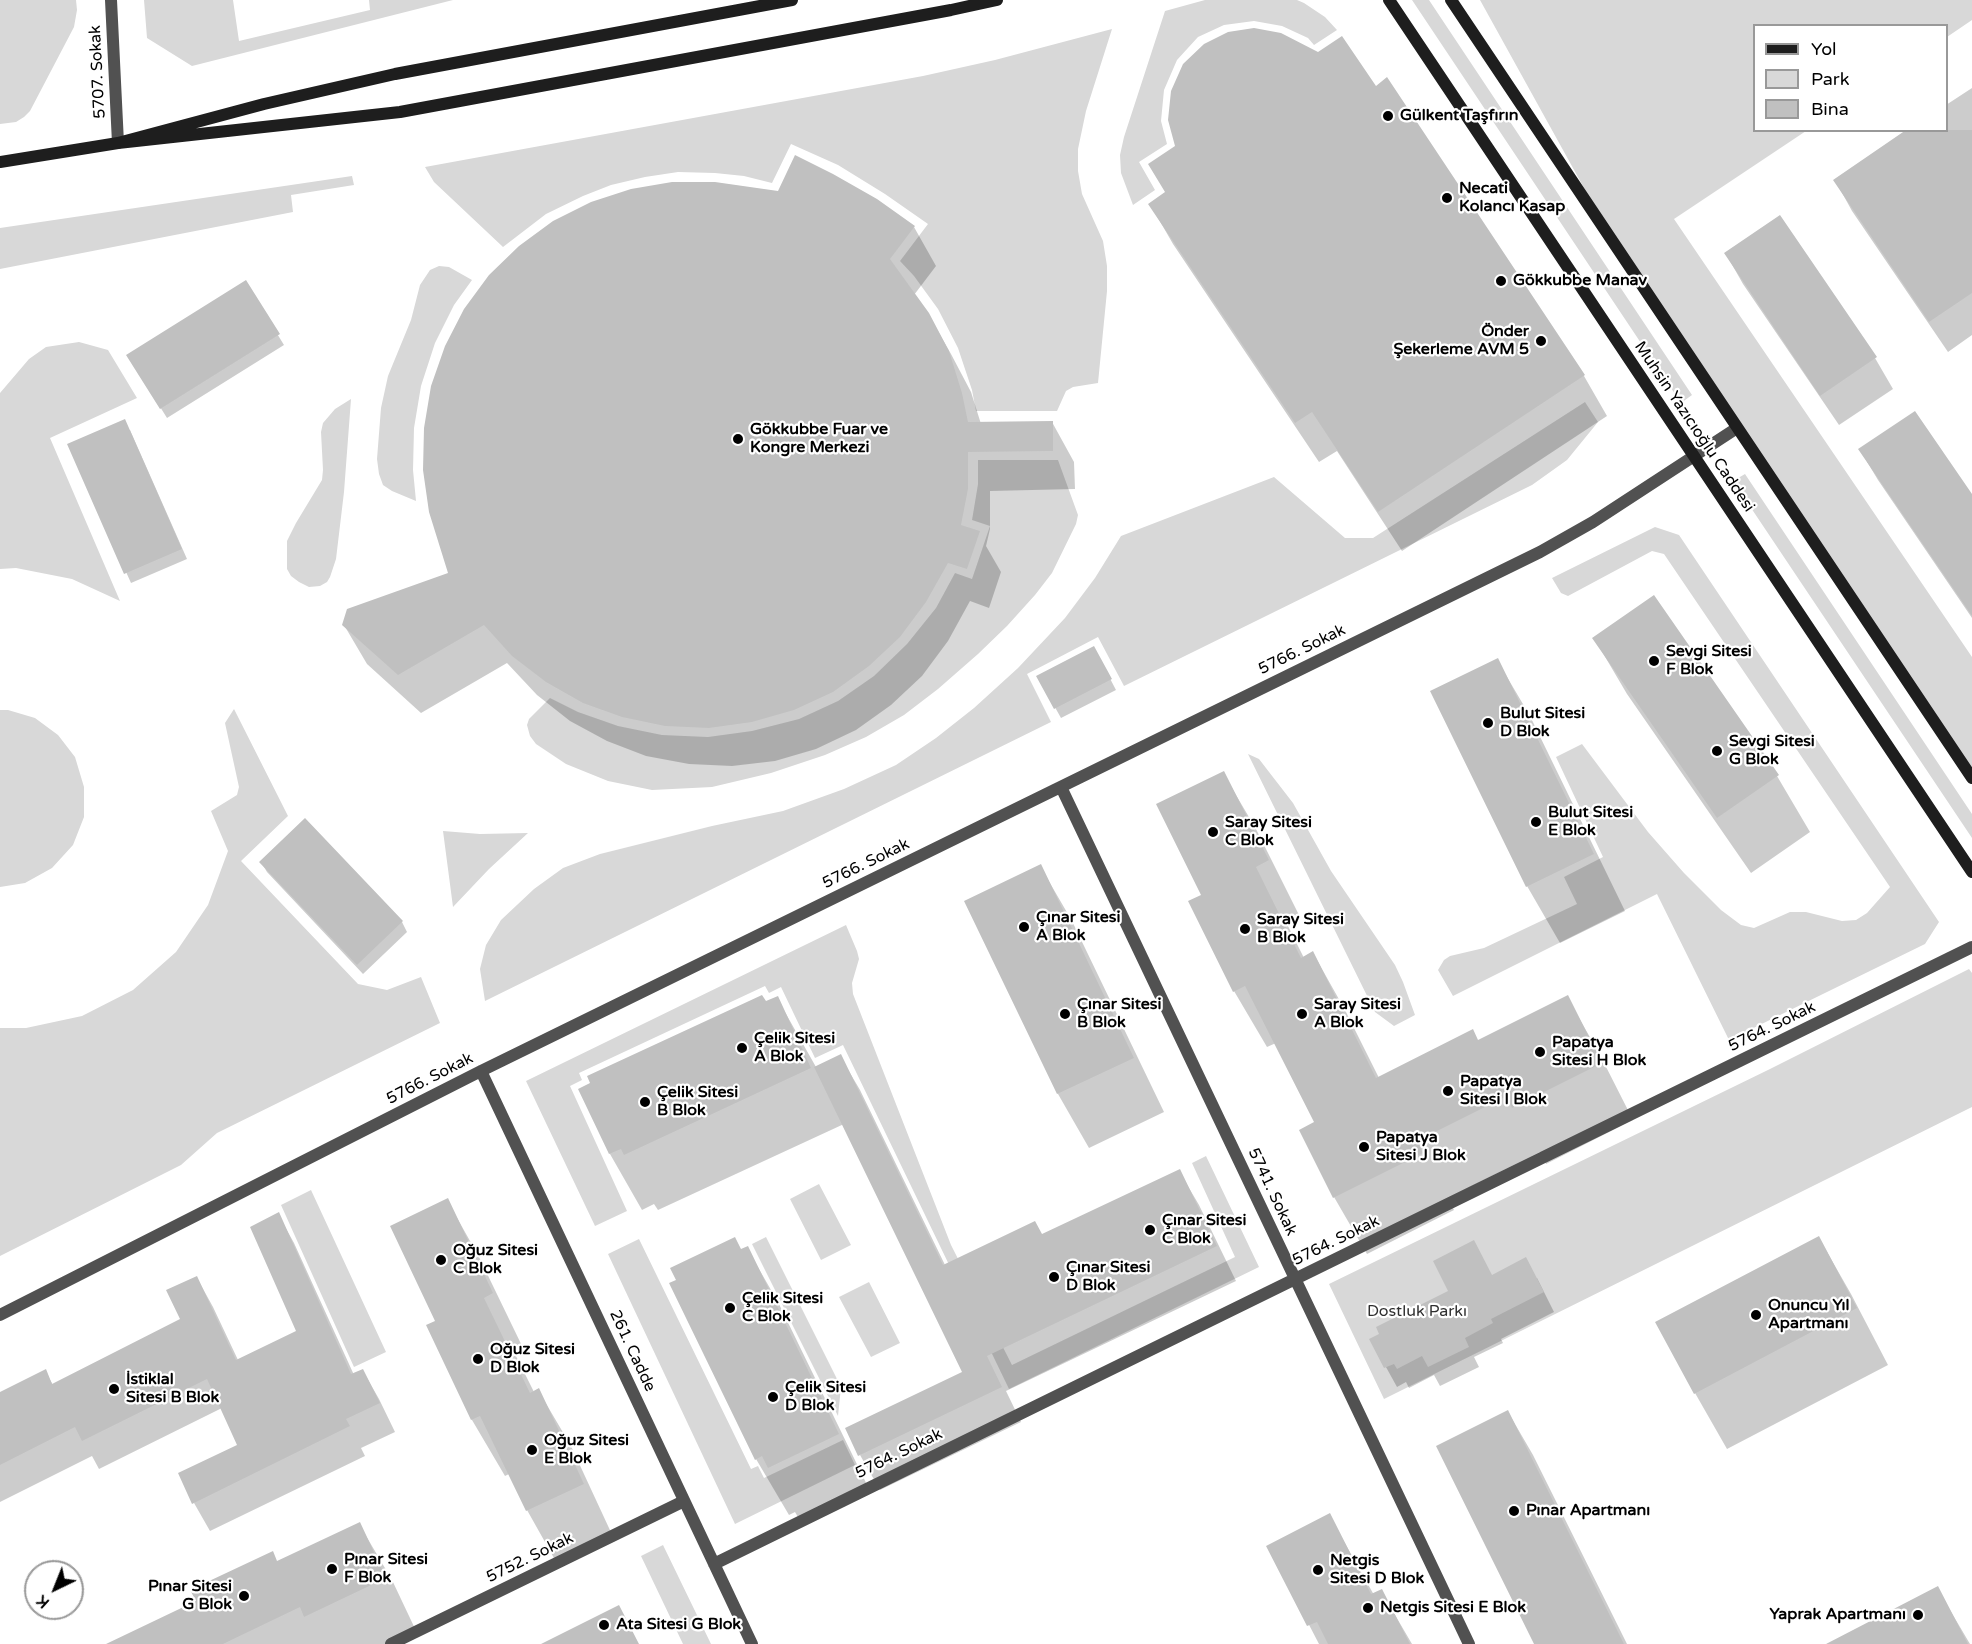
<!DOCTYPE html>
<meta charset="utf-8">
<style>
body{margin:0}
#map{position:relative;width:1972px;height:1644px;overflow:hidden;background:#fff;font-family:"Varela Round",sans-serif}
canvas{display:block}
.legend{position:absolute;left:1753px;top:24px;width:195px;height:108px;box-sizing:border-box;background:#fff;border:2px solid #999;margin:0;padding:8px 10px;list-style:none;font-size:18px;color:#000}
.legend li{display:flex;align-items:center;gap:12px;height:30px}
.legend b{width:30px;border:2px solid #999}
.north{position:absolute;left:24px;top:1560px;width:60px;height:60px;box-sizing:border-box;background:#fff;border:2px solid #999;border-radius:50%;rotate:223deg;font-size:16px;font-weight:700;line-height:24px;text-align:center;color:#000}
.north::after{content:'';display:block;margin:auto;width:21px;height:27px;background:#000;clip-path:polygon(50% 0,100% 100%,50% 72%,0 100%)}
</style>
<div id="map">
<canvas width="1972" height="1644"></canvas>
<ul class="legend">
<li><b style="height:8px;background:#1e1e1e"></b>Yol</li>
<li><b style="height:16px;background:#d8d8d8"></b>Park</li>
<li><b style="height:16px;background:#c0c0c0"></b>Bina</li>
</ul>
<div class="north">K</div>
</div>
<script>
const c = document.querySelector('canvas').getContext('2d');
c.lineJoin = 'round';
function fill(path, color) { c.fillStyle = color; c.fill(path, 'evenodd'); }
const toPath = rows => new Path2D(rows.map(r => 'M' + r).join(''));
function trace(path, color, width, dash) { c.strokeStyle = color; c.lineWidth = width; c.lineCap = dash ? 'butt' : 'round'; c.setLineDash(dash || []); c.stroke(path); }
function label(font, color, halo, rows, align = 'center') {
  c.font = font + ' "Varela Round",sans-serif'; c.lineWidth = 4.5; c.setLineDash([]); c.textBaseline = 'middle'; c.strokeStyle = halo; c.fillStyle = color; for (const [text, x, y, turn = 0] of rows) {
    c.save(); c.translate(x, y); c.rotate((+turn || 0) * Math.PI / 180); c.textAlign = isNaN(turn) ? turn : align; if (halo) c.strokeText(text, 0, 0); c.fillText(text, 0, 0); c.restore();
  }
}
const green = toPath([
 [0,0,76,0,77,10,74,27,30,111,24,117,16,122,0,124],
 [144,0,233,0,239,41,370,10,369,0,453,0,192,66,147,38],
 [1205,0,1297,0,1304,3,1325,17,1337,30,1314,45,1308,38,1282,26,1254,21,1224,25,1198,37,1177,60,1164,90,1161,121,1167,144,1139,162,1155,190,1133,205,1121,173,1120,155,1124,137,1165,11],
 [1412,0,1429,0,1692,395,1681,403],
 [1480,0,1972,0,1972,20,1947,37,1946,26,1754,26,1754,130,1806,131,1674,219,1972,657,1972,778,1620,253],
 [1112,29,1086,111,1078,149,1078,171,1082,194,1103,241,1107,266,1107,291,1098,383,1073,387,1066,391,1057,411,976,411,972,390,958,348,938,309,914,276,900,261,928,224,885,194,838,165,791,144,772,183,744,176,715,173,678,172,645,177,611,185,583,196,546,214,503,247,434,182,425,167,923,76,995,60],
 [352,176,354,185,291,195,293,212,0,269,0,228],
 [439,266,449,267,472,280,454,305,435,343,421,386,414,428,413,470,416,501,392,491,383,485,379,474,377,459,381,408,388,376,411,320,420,285,430,270],
 [79,342,108,350,137,398,50,438,120,601,72,579,16,568,0,569,0,393,29,359,46,347],
 [351,399,344,492,336,559,330,577,327,582,320,586,309,587,299,582,291,576,287,569,287,541,296,523,322,480,323,470,321,432,323,423,335,409],
 [1585,402,1598,422,1567,460,1532,485,1124,686,1098,637,1027,674,1051,722,485,1001,480,969,486,945,501,920,534,889,563,868,600,854,712,826,783,811,844,789,896,765,936,738,974,708,1018,668,1065,618,1095,578,1121,536,1274,477,1345,538,1373,538],
 [978,460,1058,460,1078,515,1076,524,1052,573,1035,595,1007,626,978,654,938,689,904,715,866,737,825,755,771,773,712,787,652,790,608,781,566,764,536,744,530,736,527,725,529,719,550,698,578,712,618,726,662,735,708,737,752,731,799,719,838,701,874,676,907,644,936,608,955,573,972,579,990,526,972,520,978,484],
 [1745,474,1972,814,1972,838,1733,481],
 [1655,527,1679,535,1939,922,1925,944,1729,1040,1657,894,1453,996,1438,970,1444,960,1450,956,1484,948,1577,904,1564,877,1603,857,1556,757,1582,744,1648,832,1684,873,1721,910,1741,925,1754,928,1790,912,1806,912,1842,921,1856,920,1867,913,1890,887,1664,554,1652,551,1568,596,1561,593,1552,578],
 [234,709,288,816,241,861,358,984,387,990,421,977,440,1023,217,1133,181,1165,0,1256,0,1028,26,1028,82,1016,133,990,176,952,208,905,228,851,211,811,237,795,239,787,225,723],
 [0,710,8,710,35,718,58,735,75,757,84,787,84,817,73,845,52,868,25,883,0,887],
 [1248,754,1259,759,1293,803,1331,871,1395,965,1403,982,1415,1015,1394,1026,1375,1012],
 [443,831,480,834,528,833,489,869,453,907],
 [846,925,857,951,859,959,852,983,853,994,951,1245,1012,1365,1235,1257,1192,1163,1206,1156,1259,1267,1009,1389,843,1045,815,1058,781,987,769,993,765,986,579,1073,582,1080,570,1086,627,1211,595,1226,526,1081],
 [1969,969,1972,973,1972,1107,1384,1399,1329,1284,1770,1069],
 [819,1184,851,1245,821,1260,790,1199],
 [311,1190,386,1352,354,1367,281,1205],
 [766,1237,841,1387,838,1416,752,1244],
 [639,1239,751,1469,758,1466,764,1478,843,1440,855,1465,735,1524,608,1254],
 [869,1282,900,1343,871,1357,839,1297],
 [663,1545,711,1644,683,1644,641,1556]
]);
const shadow = toPath([
 [1387,79,1584,376,1607,416,1402,551,1337,451,1319,462,1173,244,1150,204,1375,88],
 [1972,88,1972,335,1948,352,1852,211,1835,180,1946,130,1946,105],
 [914,227,936,266,914,295,928,314,951,354,971,392,981,424,1052,422,1074,462,1075,489,990,491,990,529,986,546,1001,572,989,608,970,601,948,641,922,676,891,705,856,730,816,749,775,761,732,766,689,764,646,756,607,741,570,721,537,695,507,663,421,713,367,664,344,625,450,574],
 [1726,254,1875,358,1893,389,1839,425,1743,284],
 [246,283,284,345,167,418,134,365],
 [130,430,187,559,131,583,69,445],
 [1860,450,1972,497,1972,618,1878,480],
 [1594,638,1777,776,1810,832,1751,873,1627,694],
 [1094,648,1116,690,1061,718,1038,677],
 [1497,660,1530,716,1625,911,1560,943,1527,886,1432,691],
 [1223,773,1256,829,1300,917,1287,924,1304,958,1313,953,1345,1010,1379,1078,1479,1042,1567,997,1599,1053,1633,1120,1546,1164,1540,1152,1448,1198,1454,1210,1367,1254,1334,1197,1301,1131,1316,1123,1276,1043,1267,1047,1234,991,1203,895],
 [261,862,402,922,407,932,363,974,267,872],
 [1040,866,1072,921,1164,1112,1089,1148,1058,1094,966,902],
 [777,998,816,1067,840,1056,860,1090,945,1265,1042,1236,1179,1171,1199,1205,1236,1281,1006,1391,1021,1422,880,1490,860,1455,964,1373,844,1124,658,1210,654,1204,642,1210,610,1154,580,1090],
 [447,1200,479,1257,524,1350,515,1354,534,1392,538,1390,571,1446,615,1541,559,1567,527,1510,509,1474,505,1476,472,1420,428,1326,437,1321],
 [278,1214,294,1243,354,1375,363,1371,379,1399,395,1432,361,1448,365,1456,210,1531,194,1503,239,1445,222,1408,99,1469,92,1456,0,1502,0,1394,45,1371,53,1385,182,1320,197,1278,213,1307,238,1360,298,1332],
 [1819,1238,1851,1294,1888,1365,1727,1449,1695,1393],
 [747,1248,779,1304,870,1491,802,1524,795,1512,789,1515,756,1459,678,1280],
 [1492,1276,1537,1278,1554,1312,1501,1339,1503,1343,1474,1357,1479,1367,1440,1386,1434,1375,1409,1388,1406,1382,1397,1387,1371,1340],
 [1508,1412,1533,1455,1627,1644,1537,1644],
 [1329,1515,1374,1595,1381,1591,1412,1644,1319,1644,1268,1546],
 [359,1524,392,1580,418,1635,398,1644,117,1644,198,1601],
 [1937,1588,1970,1644,1830,1644]
]);
const building = toPath([
 [1254,28,1281,33,1318,52,1342,36,1376,86,1387,77,1585,375,1378,512,1312,412,1295,423,1148,204,1165,192,1148,164,1175,146,1168,120,1171,91,1183,64,1204,44,1228,32],
 [1906,130,1972,130,1972,293,1929,322,1833,180],
 [795,155,833,174,877,199,915,226,890,259,929,313,949,351,962,393,968,422,1053,421,1053,451,968,452,968,489,961,525,980,531,967,569,948,563,926,602,900,637,869,666,833,692,794,710,752,722,709,728,665,726,622,717,583,703,546,682,512,656,484,625,398,675,342,625,347,609,448,573,429,512,423,470,424,428,431,386,445,346,464,309,489,275,519,246,553,221,591,202,631,189,672,182,715,182,778,191],
 [1780,215,1877,357,1820,396,1724,253],
 [246,280,280,334,160,409,126,355],
 [1915,411,1972,494,1972,616,1858,449],
 [125,419,182,549,124,574,67,444],
 [1654,595,1779,775,1717,818,1592,638],
 [1094,646,1112,679,1054,709,1036,676],
 [1498,658,1594,854,1526,887,1430,691],
 [1224,771,1269,860,1256,867,1301,958,1313,951,1376,1078,1473,1029,1478,1040,1568,995,1602,1063,1512,1108,1507,1096,1417,1141,1423,1153,1333,1198,1299,1130,1314,1122,1245,986,1233,992,1188,901,1201,895,1156,804],
 [305,818,403,921,357,965,259,862],
 [1041,864,1134,1058,1057,1094,964,901],
 [762,995,766,1001,778,996,811,1068,624,1155,621,1149,609,1154,578,1089,590,1083,587,1076],
 [841,1054,943,1265,1035,1221,1042,1234,1180,1169,1217,1246,987,1356,1002,1387,858,1456,845,1428,962,1372,814,1067],
 [448,1198,493,1293,484,1298,530,1393,539,1388,584,1484,526,1511,480,1416,471,1420,426,1325,435,1321,390,1226],
 [279,1212,351,1374,363,1369,380,1403,346,1419,350,1426,192,1504,178,1473,237,1445,207,1379,82,1441,75,1427,0,1465,0,1392,46,1369,52,1384,180,1319,166,1290,197,1276,236,1360,296,1331,250,1227],
 [1819,1236,1857,1308,1694,1394,1655,1322],
 [735,1237,741,1249,748,1246,839,1434,768,1468,762,1456,755,1460,669,1283,676,1280,670,1268],
 [1474,1240,1492,1275,1526,1257,1544,1292,1491,1319,1493,1323,1465,1338,1469,1347,1428,1367,1422,1356,1397,1369,1394,1364,1384,1368,1369,1339,1379,1334,1376,1327,1448,1291,1433,1261],
 [1508,1410,1624,1644,1534,1644,1436,1446],
 [1330,1513,1371,1594,1382,1589,1410,1644,1328,1644,1317,1622,1307,1626,1266,1546],
 [360,1522,386,1578,304,1617,300,1607,223,1644,106,1644,196,1601,190,1590,273,1551,277,1561],
 [1938,1586,1968,1644,1826,1644],
 [619,1605,639,1644,541,1644]
]);
const street = toPath([
 [111,0,118,143],
 [1061,787,1469,1644],
 [481,1071,752,1644],
 [0,1315,481,1071,1540,552,1593,522,1737,428],
 [714,1564,1972,947],
 [391,1644,684,1501]
]);
const secondary = toPath([
 [792,0,395,74,264,104,118,143,400,112,951,10,997,0],
 [1389,0,1972,872],
 [1451,0,1972,778],
 [0,162,118,143]
]);
const markers = [
 [1388,116,6,"#000"],
 [1447,198,6,"#000"],
 [1501,281,6,"#000"],
 [1541,341,6,"#000"],
 [738,439,6,"#000"],
 [1654,661,6,"#000"],
 [1488,723,6,"#000"],
 [1717,751,6,"#000"],
 [1536,822,6,"#000"],
 [1213,832,6,"#000"],
 [1024,927,6,"#000"],
 [1245,929,6,"#000"],
 [1065,1014,6,"#000"],
 [1302,1014,6,"#000"],
 [742,1048,6,"#000"],
 [1540,1052,6,"#000"],
 [1448,1091,6,"#000"],
 [645,1102,6,"#000"],
 [1364,1147,6,"#000"],
 [1150,1230,6,"#000"],
 [441,1260,6,"#000"],
 [1054,1277,6,"#000"],
 [730,1308,6,"#000"],
 [1756,1315,6,"#000"],
 [478,1359,6,"#000"],
 [114,1389,6,"#000"],
 [773,1397,6,"#000"],
 [532,1450,6,"#000"],
 [1514,1511,6,"#000"],
 [332,1569,6,"#000"],
 [1318,1570,6,"#000"],
 [244,1596,6,"#000"],
 [1368,1608,6,"#000"],
 [1918,1615,6,"#000"],
 [604,1625,6,"#000"]
];
const streetNames = [
 ["5707. Sokak",98,72,-93],
 ["Muhsin Yazıcıoğlu Caddesi",1694,427,56],
 ["5766. Sokak",1302,650,-26],
 ["5766. Sokak",866,864,-26],
 ["5764. Sokak",1772,1027,-26],
 ["5766. Sokak",430,1079,-27],
 ["5741. Sokak",1272,1192,65],
 ["5764. Sokak",1336,1241,-26],
 ["261. Cadde",632,1351,65],
 ["5764. Sokak",899,1454,-26],
 ["5752. Sokak",530,1558,-26]
];
const poiNames = [
 ["Gülkent Taşfırın",1400,116],
 ["Necati",1459,189],
 ["Kolancı Kasap",1459,207],
 ["Gökkubbe Manav",1513,281],
 ["Önder",1529,332,"right"],
 ["Şekerleme AVM 5",1529,350,"right"],
 ["Gökkubbe Fuar ve",750,430],
 ["Kongre Merkezi",750,448],
 ["Sevgi Sitesi",1666,652],
 ["F Blok",1666,670],
 ["Bulut Sitesi",1500,714],
 ["D Blok",1500,732],
 ["Sevgi Sitesi",1729,742],
 ["G Blok",1729,760],
 ["Bulut Sitesi",1548,813],
 ["E Blok",1548,831],
 ["Saray Sitesi",1225,823],
 ["C Blok",1225,841],
 ["Çınar Sitesi",1036,918],
 ["A Blok",1036,936],
 ["Saray Sitesi",1257,920],
 ["B Blok",1257,938],
 ["Çınar Sitesi",1077,1005],
 ["B Blok",1077,1023],
 ["Saray Sitesi",1314,1005],
 ["A Blok",1314,1023],
 ["Çelik Sitesi",754,1039],
 ["A Blok",754,1057],
 ["Papatya",1552,1043],
 ["Sitesi H Blok",1552,1061],
 ["Papatya",1460,1082],
 ["Sitesi I Blok",1460,1100],
 ["Çelik Sitesi",657,1093],
 ["B Blok",657,1111],
 ["Papatya",1376,1138],
 ["Sitesi J Blok",1376,1156],
 ["Çınar Sitesi",1162,1221],
 ["C Blok",1162,1239],
 ["Oğuz Sitesi",453,1251],
 ["C Blok",453,1269],
 ["Çınar Sitesi",1066,1268],
 ["D Blok",1066,1286],
 ["Çelik Sitesi",742,1299],
 ["C Blok",742,1317],
 ["Onuncu Yıl",1768,1306],
 ["Apartmanı",1768,1324],
 ["Oğuz Sitesi",490,1350],
 ["D Blok",490,1368],
 ["İstiklal",126,1380],
 ["Sitesi B Blok",126,1398],
 ["Çelik Sitesi",785,1388],
 ["D Blok",785,1406],
 ["Oğuz Sitesi",544,1441],
 ["E Blok",544,1459],
 ["Pınar Apartmanı",1526,1511],
 ["Pınar Sitesi",344,1560],
 ["F Blok",344,1578],
 ["Netgis",1330,1561],
 ["Sitesi D Blok",1330,1579],
 ["Pınar Sitesi",232,1587,"right"],
 ["G Blok",232,1605,"right"],
 ["Netgis Sitesi E Blok",1380,1608],
 ["Yaprak Apartmanı",1906,1615,"right"],
 ["Ata Sitesi G Blok",616,1625]
];
const parkNames = [
 ["Dostluk Parkı",1417,1312]
];
fill(green, '#d8d8d8');
fill(shadow, '#0003');
fill(building, '#c0c0c0');
trace(street, '#515151', 12);
trace(secondary, '#1e1e1e', 12);
for (const [x, y, r, color] of markers) { const dot = new Path2D(); dot.arc(x, y, r, 0, 2 * Math.PI); c.fillStyle = color; c.fill(dot); trace(dot, '#fff', 2); }
label('16px', '#000', '#fff', streetNames);
label('bold 16px', '#000', '#fff', poiNames, 'left');
label('16px', '#2f2f2f', '#fff', parkNames);
</script>
